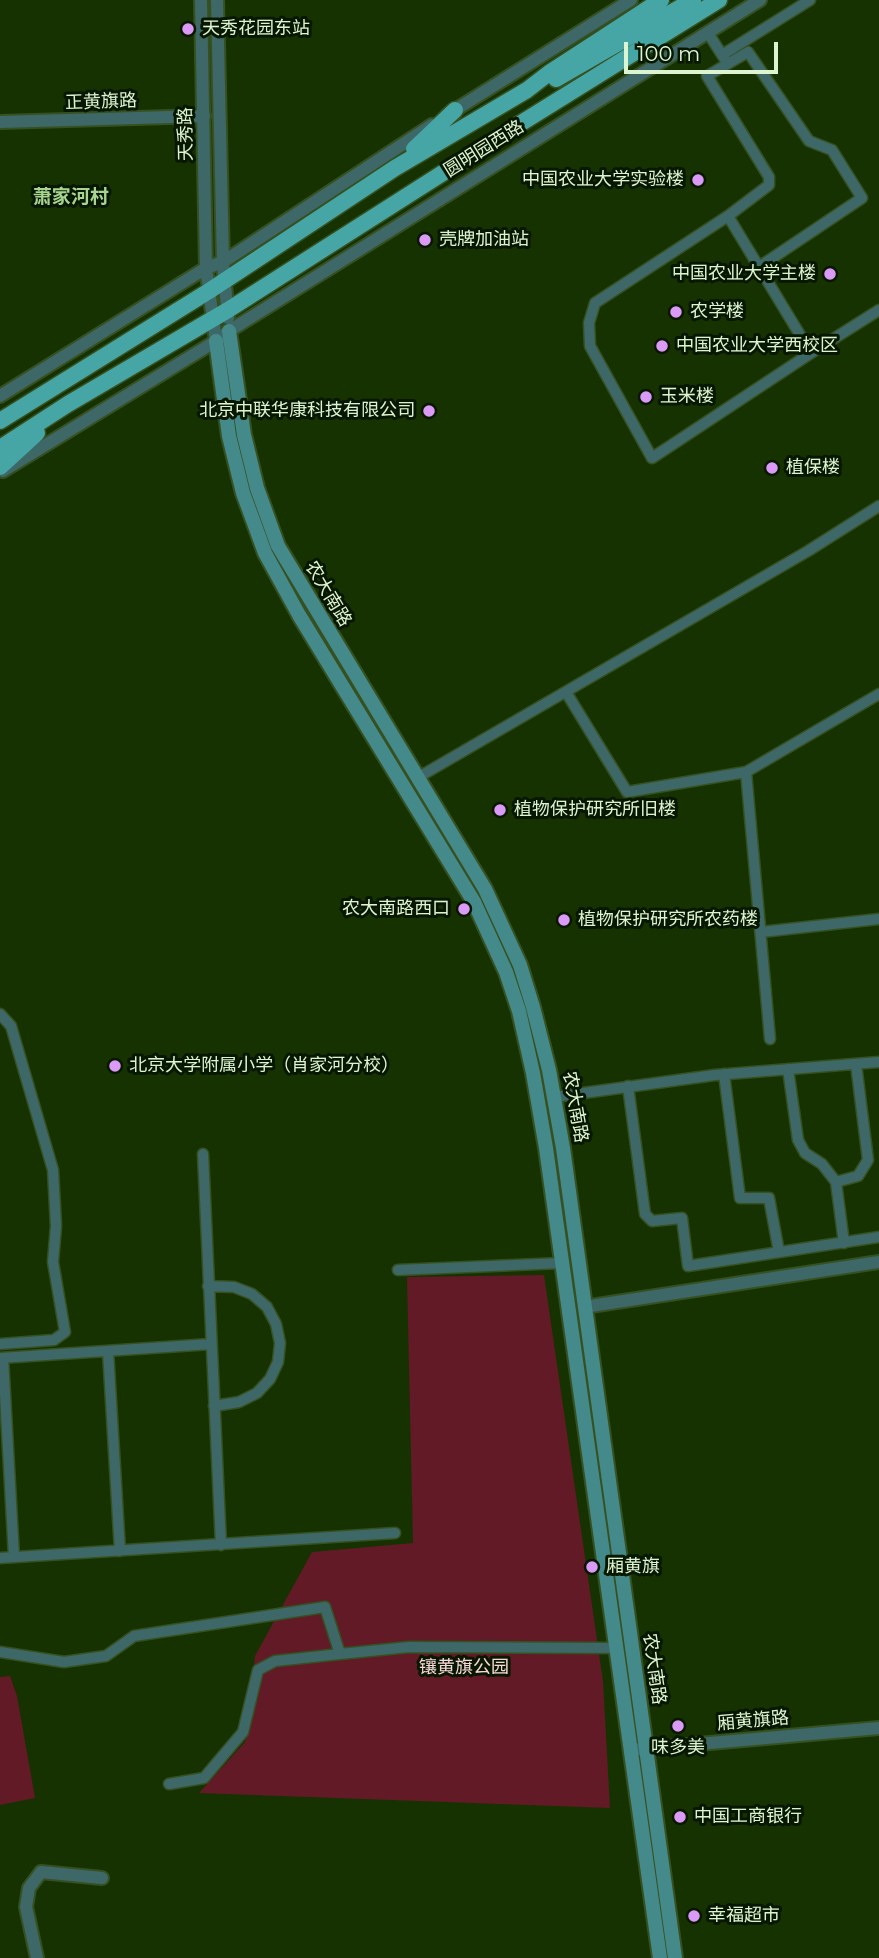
<!DOCTYPE html>
<meta charset="utf-8">
<style>
body{margin:0}
#map{position:relative;width:879px;height:1958px;overflow:hidden;background:#163200;font-family:Montserrat,sans-serif}
canvas{display:block}
.scale{position:absolute;left:624px;top:42px;width:154px;height:32px;box-sizing:border-box;border:4px solid #ddf4d1;border-top:0;padding-left:9px;font-size:21px;line-height:24px;white-space:nowrap;color:#ddf4d1;-webkit-text-stroke:5px #071700;paint-order:stroke}
</style>
<div id="map">
<canvas width="879" height="1958"></canvas>
<div class="scale">100 m</div>
</div>
<script>
const c = document.querySelector('canvas').getContext('2d');
c.lineJoin = 'round';
function fill(path, color) { c.fillStyle = color; c.fill(path, 'evenodd'); }
const toPath = rows => new Path2D(rows.map(r => 'M' + r).join(''));
function trace(path, color, width, dash) { c.strokeStyle = color; c.lineWidth = width; c.lineCap = dash ? 'butt' : 'round'; c.setLineDash(dash || []); c.stroke(path); }
function label(font, color, halo, rows, align = 'center') {
  c.font = font + ' Montserrat,"Noto Sans SC",sans-serif'; c.lineWidth = 6; c.setLineDash([]); c.textBaseline = 'middle'; c.strokeStyle = halo; c.fillStyle = color; for (const [text, x, y, turn = 0] of rows) {
    c.save(); c.translate(x, y); c.rotate((+turn || 0) * Math.PI / 180); c.textAlign = isNaN(turn) ? turn : align; if (halo) c.strokeText(text, 0, 0); c.fillText(text, 0, 0); c.restore();
  }
}
const green = toPath([
 [544,1275,603,1681,610,1808,199,1793,245,1742,255,1656,312,1552,413,1543,407,1277],
 [10,1676,17,1696,35,1798,0,1805,0,1677]
]);
const minor = toPath([
 [708,33,726,61],
 [722,55,810,0],
 [728,216,595,303,589,323,590,346,652,458,811,353,728,216,769,185,769,177,707,76,748,52,809,141,832,150,862,198,759,267],
 [811,353,879,310],
 [566,692,627,792,746,772,879,694],
 [746,772,770,1039],
 [417,778,808,551,879,506],
 [761,932,879,919],
 [0,1014,11,1026,53,1170,56,1226,53,1262,65,1332,54,1340,0,1344],
 [788,1069,798,1140,805,1153,822,1164,836,1182],
 [724,1074,740,1198,769,1198,779,1252],
 [628,1086,645,1214,652,1221,682,1218,688,1266,879,1237],
 [554,1097,715,1075,879,1062],
 [203,1154,221,1545],
 [844,1243,836,1182,858,1176,868,1160,856,1064],
 [398,1270,562,1263],
 [208,1286,234,1287,252,1294,267,1307,276,1324,280,1343,278,1362,270,1379,257,1393,239,1402,214,1406],
 [108,1351,120,1551],
 [0,1358,211,1344],
 [3,1358,14,1557],
 [0,1558,395,1533],
 [0,1652,64,1662,106,1656,134,1636,325,1607,340,1654,409,1647,616,1648],
 [169,1784,204,1778,243,1732,258,1670,275,1661,340,1654]
]);
const tertiary = toPath([
 [201,0,206,268,216,341],
 [217,0,223,262,228,318],
 [447,115,631,0],
 [0,122,204,116],
 [0,396,206,268,223,262,432,125],
 [3,471,216,341,229,331,760,0],
 [584,1307,879,1262],
 [631,1750,879,1728],
 [37,1958,26,1907,29,1888,41,1872,102,1878]
]);
const secondary = toPath([
 [229,331,244,435,257,488,278,546,485,889,520,965,533,1007,549,1070,563,1148,675,1958],
 [216,341,229,436,243,493,265,553,299,615,474,902,506,972,519,1011,533,1073,546,1148,660,1958]
]);
const primary = toPath([
 [556,79,693,0],
 [414,149,455,110],
 [0,421,209,291,395,168,527,90,549,73,661,0],
 [0,448,68,404,228,310,518,125,719,0],
 [0,467,37,433]
]);
const markers = [
 [188,29,7,"#da9af6"],
 [698,180,7,"#da9af6"],
 [425,240,7,"#da9af6"],
 [830,274,7,"#da9af6"],
 [676,312,7,"#da9af6"],
 [662,346,7,"#da9af6"],
 [646,397,7,"#da9af6"],
 [429,411,7,"#da9af6"],
 [772,468,7,"#da9af6"],
 [500,810,7,"#da9af6"],
 [464,909,7,"#da9af6"],
 [564,920,7,"#da9af6"],
 [115,1066,7,"#da9af6"],
 [592,1567,7,"#da9af6"],
 [678,1726,7,"#da9af6"],
 [680,1817,7,"#da9af6"],
 [694,1916,7,"#da9af6"]
];
const poiNames = [
 ["天秀花园东站",202,29],
 ["中国农业大学实验楼",684,180,"right"],
 ["壳牌加油站",439,240],
 ["中国农业大学主楼",816,274,"right"],
 ["农学楼",690,312],
 ["中国农业大学西校区",676,346],
 ["玉米楼",660,397],
 ["北京中联华康科技有限公司",415,411,"right"],
 ["植保楼",786,468],
 ["植物保护研究所旧楼",514,810],
 ["农大南路西口",450,909,"right"],
 ["植物保护研究所农药楼",578,920],
 ["北京大学附属小学（肖家河分校）",129,1066],
 ["厢黄旗",606,1567],
 ["味多美",678,1748,"center"],
 ["中国工商银行",694,1817],
 ["幸福超市",708,1916]
];
const streetNames = [
 ["正黄旗路",101,102,-2],
 ["天秀路",186,134,-91],
 ["圆明园西路",484,149,-32],
 ["农大南路",328,594,59],
 ["农大南路",575,1107,80],
 ["农大南路",654,1669,82],
 ["厢黄旗路",753,1721,-5]
];
const parkNames = [
 ["镶黄旗公园",464,1668]
];
const neighbourhoodNames = [
 ["萧家河村",71,197]
];
fill(green, '#621a26');
trace(minor, '#365121', 13);
trace(tertiary, '#365121', 16);
trace(secondary, '#365121', 18);
trace(primary, '#365121', 19);
trace(minor, '#3e6867', 10);
trace(tertiary, '#3e6867', 12);
trace(secondary, '#448a8a', 14);
trace(primary, '#46a5a5', 16);
for (const [x, y, r, color] of markers) { const dot = new Path2D(); dot.arc(x, y, r, 0, 2 * Math.PI); c.fillStyle = color; c.fill(dot); trace(dot, '#071700', 2.5); }
label('18px', '#ddf4d1', '#071700', poiNames, 'left');
label('18px', '#ddf4d1', '#071700', streetNames);
label('18px', '#f9d8da', '#071700', parkNames);
label('bold 19px', '#a7d48f', '#071700', neighbourhoodNames);
</script>
